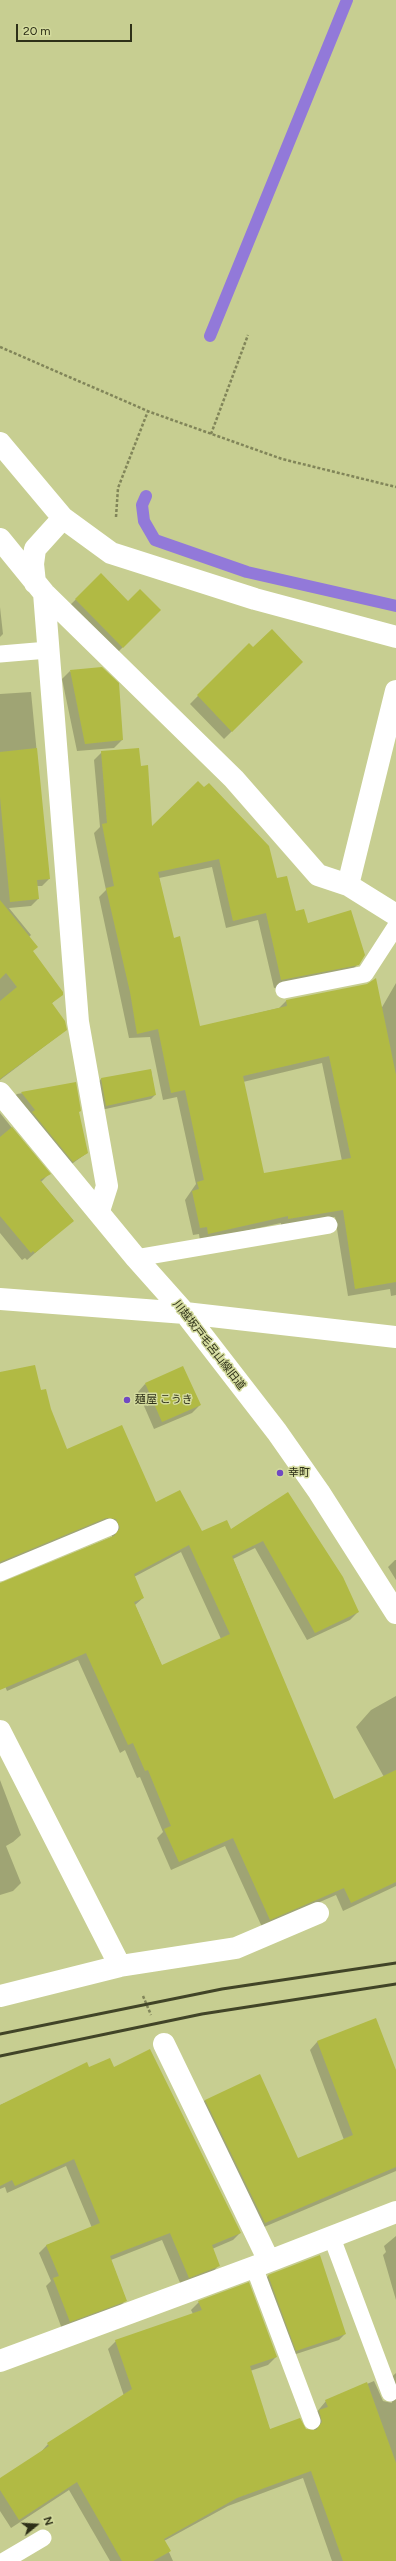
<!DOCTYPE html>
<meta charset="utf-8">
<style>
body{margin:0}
#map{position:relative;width:396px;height:2561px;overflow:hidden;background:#c7ce91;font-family:Figtree,sans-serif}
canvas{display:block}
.north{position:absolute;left:16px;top:2505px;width:40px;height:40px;-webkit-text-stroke:3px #d4db9e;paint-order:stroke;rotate:72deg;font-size:11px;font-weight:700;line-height:16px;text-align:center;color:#2e3018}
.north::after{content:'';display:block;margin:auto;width:14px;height:18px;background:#2e3018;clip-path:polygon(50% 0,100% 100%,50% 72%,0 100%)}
.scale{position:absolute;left:16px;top:24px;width:116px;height:18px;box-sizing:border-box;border:2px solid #2e3018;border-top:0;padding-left:5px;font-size:12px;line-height:14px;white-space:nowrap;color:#2e3018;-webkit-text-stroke:3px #d4db9e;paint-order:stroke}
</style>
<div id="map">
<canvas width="396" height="2561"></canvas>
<div class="north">N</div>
<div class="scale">20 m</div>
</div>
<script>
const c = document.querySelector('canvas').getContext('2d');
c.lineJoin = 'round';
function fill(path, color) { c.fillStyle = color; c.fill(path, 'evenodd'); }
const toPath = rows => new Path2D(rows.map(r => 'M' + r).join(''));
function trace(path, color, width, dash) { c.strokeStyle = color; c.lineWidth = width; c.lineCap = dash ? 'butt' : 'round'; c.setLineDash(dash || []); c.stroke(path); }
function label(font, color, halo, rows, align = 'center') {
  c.font = font + ' Figtree,"Noto Sans JP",sans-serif'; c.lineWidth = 3; c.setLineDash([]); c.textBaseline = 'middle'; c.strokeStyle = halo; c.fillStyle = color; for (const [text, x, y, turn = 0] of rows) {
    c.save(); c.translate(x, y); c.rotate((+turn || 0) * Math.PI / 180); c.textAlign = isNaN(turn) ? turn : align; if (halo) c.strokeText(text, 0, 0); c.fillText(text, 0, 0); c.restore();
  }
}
const shadow = toPath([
 [101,575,128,602,160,610,115,655,68,607],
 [0,607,3,634,0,637],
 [249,644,253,649,302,662,224,739,190,704],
 [70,671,122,740,114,748,77,751,62,679],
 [31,692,49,879,42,886,37,886,38,899,31,906,9,908,31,935,29,937,32,952,62,994,51,1004,66,1030,0,1080,0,694],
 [102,752,140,767,152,828,276,879,295,912,307,925,358,964,350,972,274,988,258,920,226,928,212,867,159,878,173,939,199,1027,279,1008,286,1001,381,1009,396,983,396,1295,391,1296,390,1289,348,1296,335,1217,281,1227,281,1223,200,1241,199,1234,193,1235,185,1200,196,1184,177,1097,163,1100,150,1037,129,1038,99,897,106,890,94,833,100,827,94,760],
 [322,1063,342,1161,263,1174,243,1082],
 [151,1070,155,1095,151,1099,101,1110,97,1084,101,1079],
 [75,1084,78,1113,87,1153,66,1168,10,1100,17,1094],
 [0,1113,49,1174,41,1182,73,1220,27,1260,25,1258,22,1260,0,1233],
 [0,1373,40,1392,67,1450,201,1532,231,1530,287,1494,358,1612,350,1620,307,1640,255,1548,233,1559,333,1800,384,1777,356,1727,371,1710,396,1696,396,1886,343,1911,336,1895,262,1927,225,1846,171,1870,157,1838,163,1832,140,1777,137,1778,125,1750,120,1753,78,1660,7,1691,0,1674,0,1584,112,1537,111,1531,0,1566],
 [181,1552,221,1639,162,1666,135,1605,143,1598,134,1577],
 [145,1384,200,1405,192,1413,154,1429,138,1392],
 [395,1560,396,1560,396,1580,388,1567],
 [0,1780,21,1835,13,1842,6,1846,21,1883,13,1891,0,1895],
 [375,2020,396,2072,396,2171,257,2230,198,2108,205,2100,297,2160,344,2140,310,2050,317,2042],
 [89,2068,113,2069,240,2233,233,2240,212,2249,218,2266,211,2274,181,2285,162,2240,111,2260,126,2300,118,2308,62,2329,46,2286,51,2281,39,2253,47,2245,92,2228,66,2166,7,2193,5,2187,0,2189,0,2105],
 [396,2236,396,2300,383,2255,386,2252,384,2246],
 [321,2261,345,2334,339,2340,290,2356,262,2282,268,2276],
 [199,2302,276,2357,268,2365,250,2371,270,2430,314,2430,311,2419,326,2401,374,2381,383,2401,392,2403,386,2382,396,2373,396,2561,332,2561,303,2478,228,2506,164,2541,173,2561,110,2561,69,2490,11,2528,0,2511,0,2479,40,2453,48,2444,124,2396,108,2349,116,2341,193,2314,191,2310]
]);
const stream = toPath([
 [210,336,347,0],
 [146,496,142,505,144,521,155,540,247,572,396,606]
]);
const building = toPath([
 [101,573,128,601,140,589,161,610,123,648,75,599],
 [272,629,303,662,232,732,197,695,249,643,253,647],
 [102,667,119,683,123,740,85,744,70,670],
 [37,748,50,879,37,880,39,899,10,902,0,797,0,752],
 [139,748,141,766,148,765,152,826,198,781,204,787,209,783,269,846,277,878,287,876,296,911,304,909,308,923,351,910,365,955,359,965,281,980,266,913,233,921,219,859,158,872,174,938,180,936,200,1026,287,1006,286,1000,367,984,376,978,396,1075,396,1282,355,1289,343,1210,288,1219,288,1216,208,1234,207,1227,200,1228,192,1191,199,1189,197,1182,204,1180,185,1090,171,1093,158,1029,137,1034,130,992,106,888,114,886,102,824,107,823,101,751],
 [329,1056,351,1158,264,1173,243,1076],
 [0,900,38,947,33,951,63,992,63,995,52,1003,65,1021,67,1030,0,1079,0,1001,17,987,6,973,0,979],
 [151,1069,156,1095,106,1106,101,1078],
 [76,1082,81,1111,79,1112,88,1153,73,1162,32,1112,35,1110,21,1092],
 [12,1127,51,1174,40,1180,74,1221,35,1253,33,1251,31,1253,0,1216,0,1137],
 [35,1365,41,1390,46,1389,51,1409,67,1449,122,1425,156,1502,180,1490,202,1531,227,1520,231,1529,288,1492,343,1577,359,1612,315,1633,263,1541,232,1556,334,1799,396,1770,396,1882,351,1903,344,1888,270,1920,233,1838,179,1862,164,1829,171,1826,148,1770,145,1771,133,1743,128,1745,86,1653,0,1690,0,1583,114,1536,120,1528,116,1519,106,1518,0,1562,0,1372],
 [189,1545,230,1634,162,1665,134,1602,144,1598,134,1574],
 [183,1366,201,1405,162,1422,145,1383],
 [376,2018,396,2070,396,2167,265,2223,205,2100,260,2074,298,2158,353,2135,317,2041],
 [150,2049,241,2233,212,2245,220,2266,189,2278,170,2233,110,2256,127,2301,70,2322,53,2278,59,2276,46,2245,100,2223,74,2159,15,2186,12,2180,0,2186,0,2105,87,2062,89,2067,110,2058,114,2067],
 [320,2255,346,2334,296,2351,268,2275],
 [249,2282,277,2357,250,2366,270,2429,300,2418,306,2429,316,2430,322,2422,319,2410,328,2407,325,2400,367,2382,396,2463,396,2561,343,2561,311,2471,237,2498,164,2539,171,2551,153,2561,122,2561,77,2482,19,2520,0,2490,0,2478,49,2446,47,2443,132,2389,115,2340,202,2310,198,2301]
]);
const path = toPath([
 [0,347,150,412,282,459,396,487],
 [211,434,248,335],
 [116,517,118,488,148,411],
 [143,1996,151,2015]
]);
const lane = toPath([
 [0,654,48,650],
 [284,990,365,974,396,926],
 [136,1258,329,1225],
 [0,1573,110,1527],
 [332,2238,390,2393],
 [254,2267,312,2421],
 [4,2561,43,2538]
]);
const street = toPath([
 [0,443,63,518,111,553,255,599,396,637],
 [0,539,44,593,234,779,318,875,348,885,396,915],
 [35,583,33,564,35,549,63,518],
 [44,593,78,1022,107,1186,99,1211],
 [348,885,396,691],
 [0,1731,120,1966,0,1996],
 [120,1966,236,1948,318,1913],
 [164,2044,269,2261],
 [0,2361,254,2267,396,2212]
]);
const secondary = toPath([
 [0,1093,136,1258,185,1313,277,1432,319,1492,396,1613],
 [0,1299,185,1313,396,1337]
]);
const rail = toPath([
 [0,2034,222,1989,396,1963],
 [0,2056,202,2014,396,1984]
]);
const markers = [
 [127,1400,4,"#7049c2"],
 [280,1473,4,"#7049c2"]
];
const streetNames = [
 ["川越坂戸毛呂山線旧道",209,1345,52]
];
const poiNames = [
 ["麺屋 こうき",135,1400],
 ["幸町",288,1473]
];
fill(shadow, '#0003');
trace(stream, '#9279d9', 12);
fill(building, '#b1ba44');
trace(path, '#818559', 2.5, [3, 2]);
trace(lane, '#fff', 17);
trace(street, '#fff', 22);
trace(secondary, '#fff', 22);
trace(rail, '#414427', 3);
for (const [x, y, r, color] of markers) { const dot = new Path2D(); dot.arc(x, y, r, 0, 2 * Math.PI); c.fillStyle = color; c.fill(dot); trace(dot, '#d4db9e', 1.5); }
label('11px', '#2e3018', '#d4db9e', streetNames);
label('11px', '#2e3018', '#d4db9e', poiNames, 'left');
</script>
